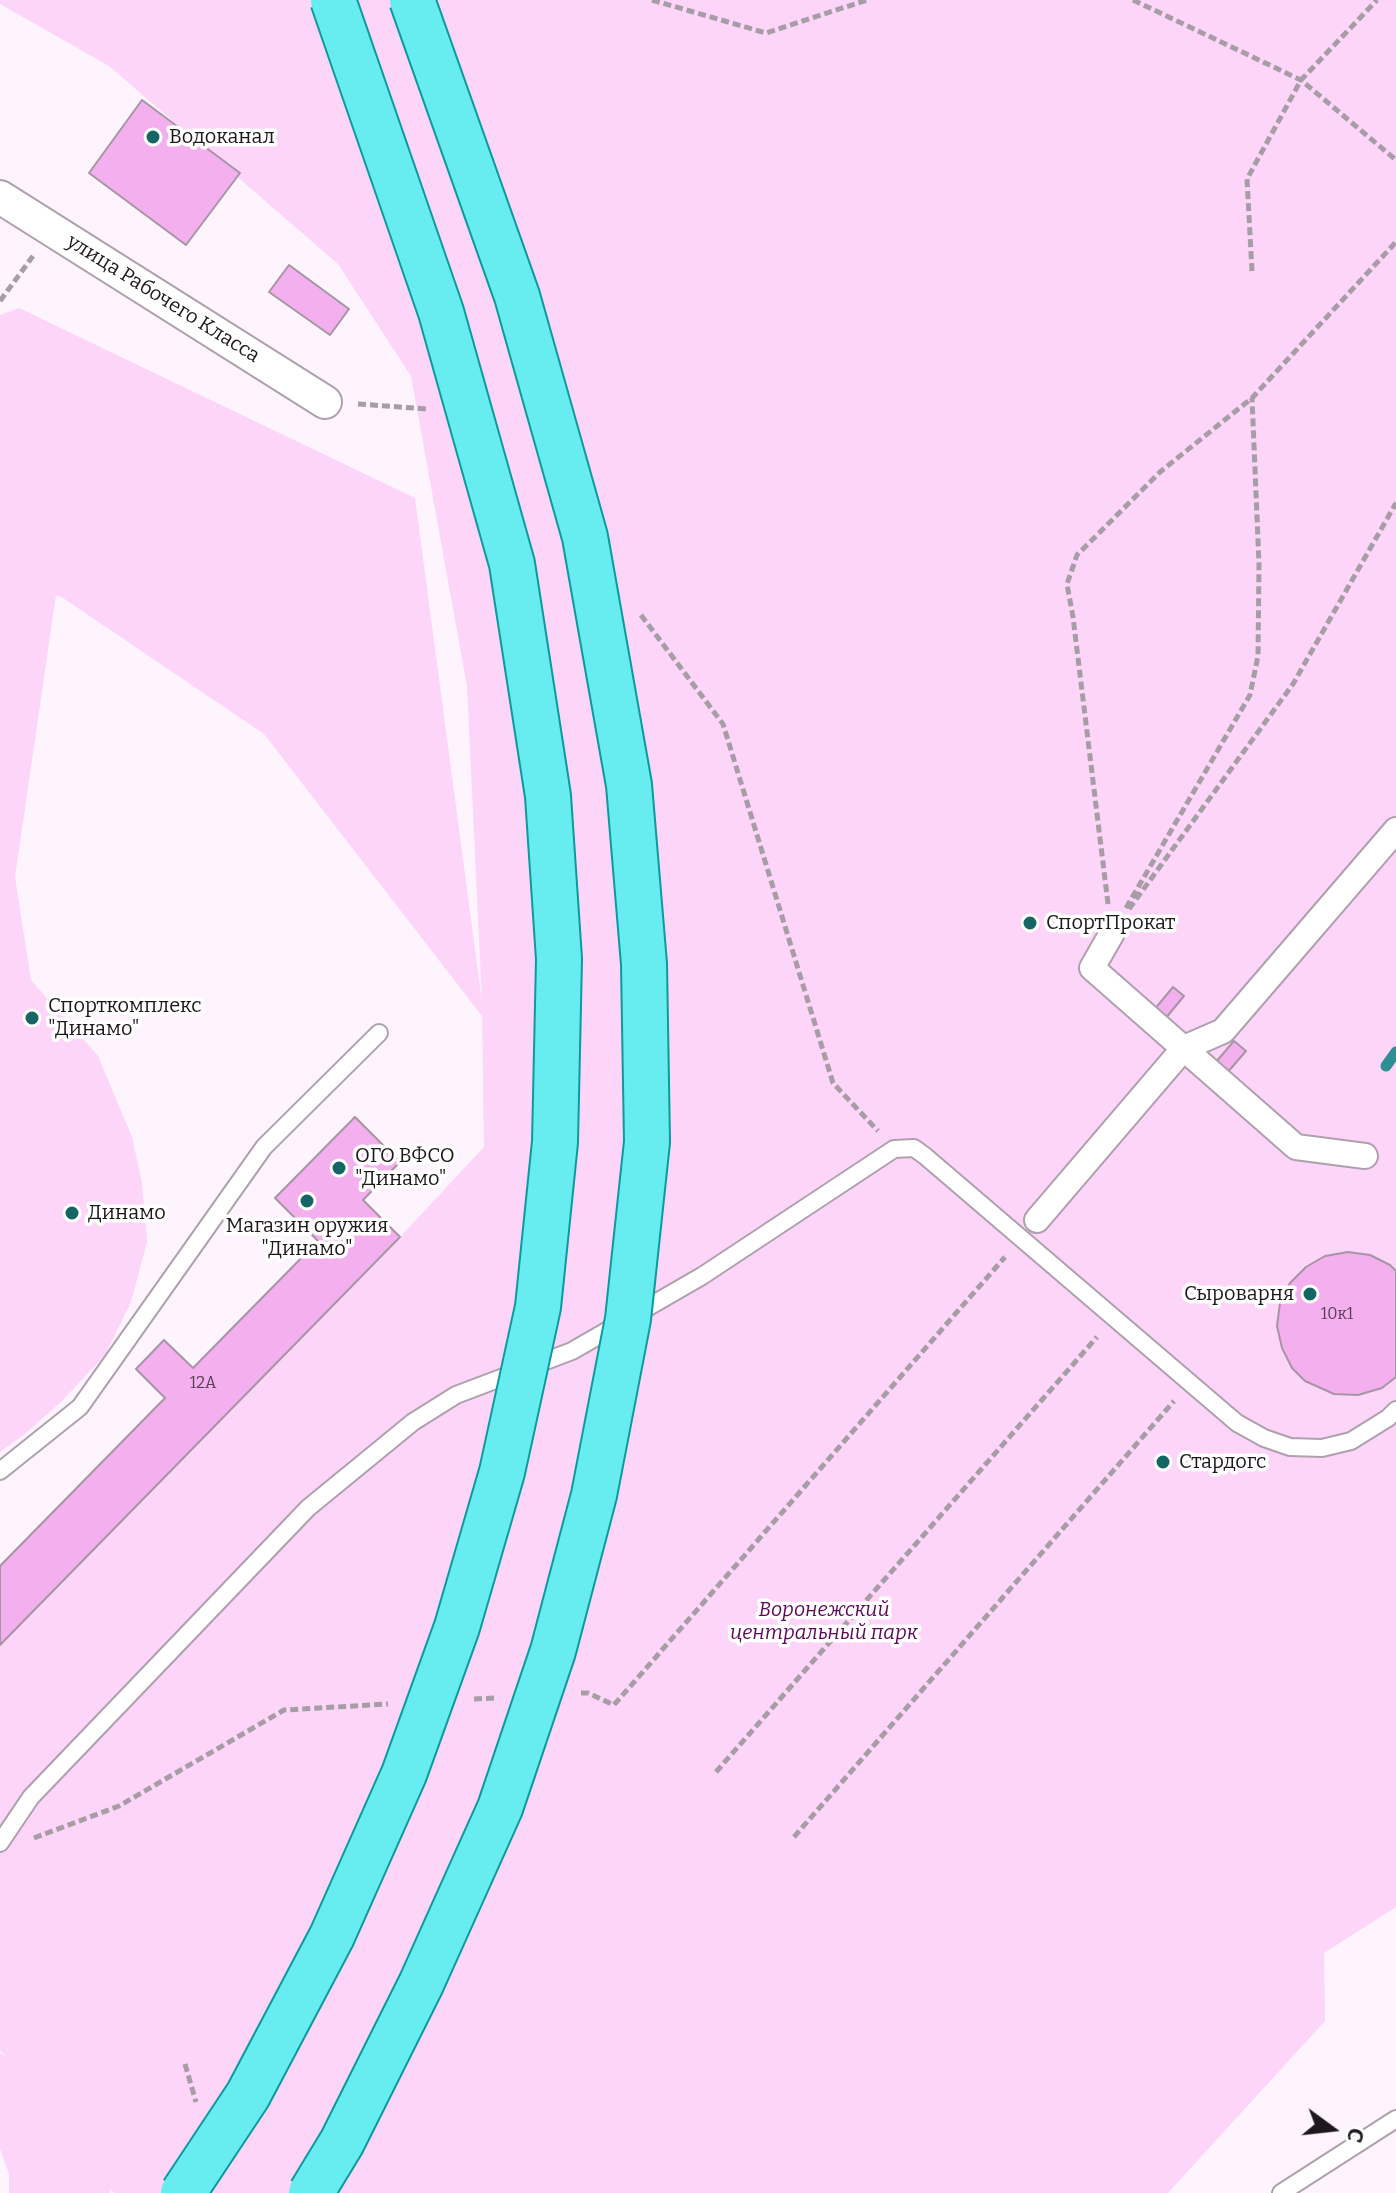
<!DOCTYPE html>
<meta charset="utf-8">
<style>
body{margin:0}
#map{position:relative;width:1396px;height:2193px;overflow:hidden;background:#fef4fd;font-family:Bitter,serif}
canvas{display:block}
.north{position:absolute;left:1292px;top:2089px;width:80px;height:80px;-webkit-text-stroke:6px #fff;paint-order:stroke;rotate:105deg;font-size:22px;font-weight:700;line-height:32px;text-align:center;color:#1e181d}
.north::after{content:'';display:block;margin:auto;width:28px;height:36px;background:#1e181d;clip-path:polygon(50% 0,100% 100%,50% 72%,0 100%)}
</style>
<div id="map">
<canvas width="1396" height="2193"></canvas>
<div class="north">С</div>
</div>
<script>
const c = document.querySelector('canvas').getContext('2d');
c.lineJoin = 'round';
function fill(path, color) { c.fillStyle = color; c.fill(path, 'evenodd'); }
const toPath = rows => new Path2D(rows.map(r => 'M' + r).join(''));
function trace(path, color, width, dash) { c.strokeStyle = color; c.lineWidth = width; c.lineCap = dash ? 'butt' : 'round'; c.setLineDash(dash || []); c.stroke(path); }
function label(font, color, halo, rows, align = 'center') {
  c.font = font + ' Bitter,serif'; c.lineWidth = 7; c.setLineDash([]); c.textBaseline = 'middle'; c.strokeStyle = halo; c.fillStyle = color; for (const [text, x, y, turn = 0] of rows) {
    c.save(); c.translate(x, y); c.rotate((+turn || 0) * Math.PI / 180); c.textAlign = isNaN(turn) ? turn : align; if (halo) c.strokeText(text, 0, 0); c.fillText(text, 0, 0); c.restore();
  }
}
const green = toPath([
 [0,0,1396,0,1396,1907,1324,1953,1325,2021,1168,2193,114,2193,110,2188,110,2193,9,2193,9,2174,0,2149,0,2053,5,2056,0,2050,0,1645,400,1237,484,1147,482,1016,264,734,63,598,56,595,15,877,31,980,98,1056,132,1137,142,1183,147,1242,131,1302,105,1355,63,1400,26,1433,0,1452,0,315,19,308,415,498,482,1002,467,686,411,376,338,264,109,66,0,4]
]);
const stream = toPath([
 [1386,1066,1396,1052]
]);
const building = toPath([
 [142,100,240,173,186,245,89,173,142,100],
 [289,265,349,309,330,335,269,292,289,265],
 [1173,987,1184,996,1165,1019,1154,1010,1173,987],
 [1234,1041,1246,1051,1227,1073,1215,1063,1234,1041],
 [355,1117,400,1162,363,1200,400,1237,0,1645,0,1566,165,1398,136,1369,164,1340,193,1368,318,1241,275,1198,355,1117],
 [1348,1252,1370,1255,1390,1265,1396,1271,1396,1377,1382,1388,1358,1395,1334,1394,1305,1381,1292,1368,1282,1348,1277,1326,1280,1303,1290,1283,1306,1267,1325,1256,1348,1252]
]);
const path = toPath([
 [652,0,766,33,867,0],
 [1133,0,1301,80,1396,160],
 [1252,271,1247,179,1301,80,1377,0],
 [0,301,33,256],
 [358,404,427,409],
 [641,615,723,724,833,1083,878,1131],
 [1108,904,1073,617,1067,584,1077,555,1160,472,1252,398,1396,242],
 [1126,908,1250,695,1258,656,1259,564,1252,398],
 [1129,909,1293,684,1396,503],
 [581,1693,588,1693,614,1705,1005,1257],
 [474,1699,495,1698],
 [716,1772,1097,1337],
 [794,1837,1174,1401],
 [34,1838,119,1806,284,1710,388,1704],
 [185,2064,196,2102]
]);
const service = toPath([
 [0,1471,80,1407,264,1147,379,1033],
 [0,1843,31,1797,308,1508,413,1422,456,1395,572,1351,702,1276,894,1149,914,1148,925,1156,1237,1423,1264,1438,1290,1447,1322,1448,1351,1441,1388,1418,1396,1410],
 [1281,2193,1396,2119]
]);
const pedestrian = toPath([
 [1112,933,1092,968,1296,1147,1365,1156],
 [1037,1220,1184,1048,1223,1031,1396,830]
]);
const minor = toPath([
 [0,197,325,402]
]);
const primaryBridge = toPath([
 [183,2193,248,2095,332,1936,404,1774,457,1627,502,1472,538,1307,555,1142,559,959,548,796,512,564,441,312,333,0],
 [311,2193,342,2142,421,1984,500,1808,553,1651,594,1495,628,1319,647,1142,644,964,629,785,585,537,517,296,412,0]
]);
const markers = [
 [153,137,8,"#156567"],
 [1030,923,8,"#156567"],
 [32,1018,8,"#156567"],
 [339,1168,8,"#156567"],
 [307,1201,8,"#156567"],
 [72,1213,8,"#156567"],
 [1310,1294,8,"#156567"],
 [1163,1462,8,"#156567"]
];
const numberNames = [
 ["10к1",1337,1315],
 ["12А",203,1384]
];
const poiNames = [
 ["Водоканал",169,137],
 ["СпортПрокат",1046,923],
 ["Спорткомплекс",48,1006],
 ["\"Динамо\"",48,1029],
 ["ОГО ВФСО",355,1156],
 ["\"Динамо\"",355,1179],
 ["Динамо",88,1213],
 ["Магазин оружия",307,1226,"center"],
 ["\"Динамо\"",307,1249,"center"],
 ["Сыроварня",1294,1294,"right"],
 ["Стардогс",1179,1462]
];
const streetNames = [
 ["улица Рабочего Класса",163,299,32]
];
const parkNames = [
 ["Воронежский",824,1610],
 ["центральный парк",824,1633]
];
fill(green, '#fdd5f9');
trace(stream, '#2d8e93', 11);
fill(building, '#f4afef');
trace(building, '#a596a3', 2);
trace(service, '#afa0ad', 20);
trace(pedestrian, '#afa0ad', 28);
trace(minor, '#afa0ad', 36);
trace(path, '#a69da5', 5, [8, 4]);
trace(service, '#fff', 16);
trace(pedestrian, '#fff', 24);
trace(minor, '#fff', 32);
trace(primaryBridge, '#0b9aa0', 48, []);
trace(primaryBridge, '#67ecf0', 44);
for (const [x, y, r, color] of markers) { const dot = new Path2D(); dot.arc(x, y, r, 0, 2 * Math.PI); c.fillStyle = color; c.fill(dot); trace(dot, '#fff', 3); }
label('16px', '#543e52', null, numberNames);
label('20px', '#1e181d', '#fff', poiNames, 'left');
label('20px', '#1e181d', '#fff', streetNames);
label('italic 20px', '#5c095a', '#fff', parkNames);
</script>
